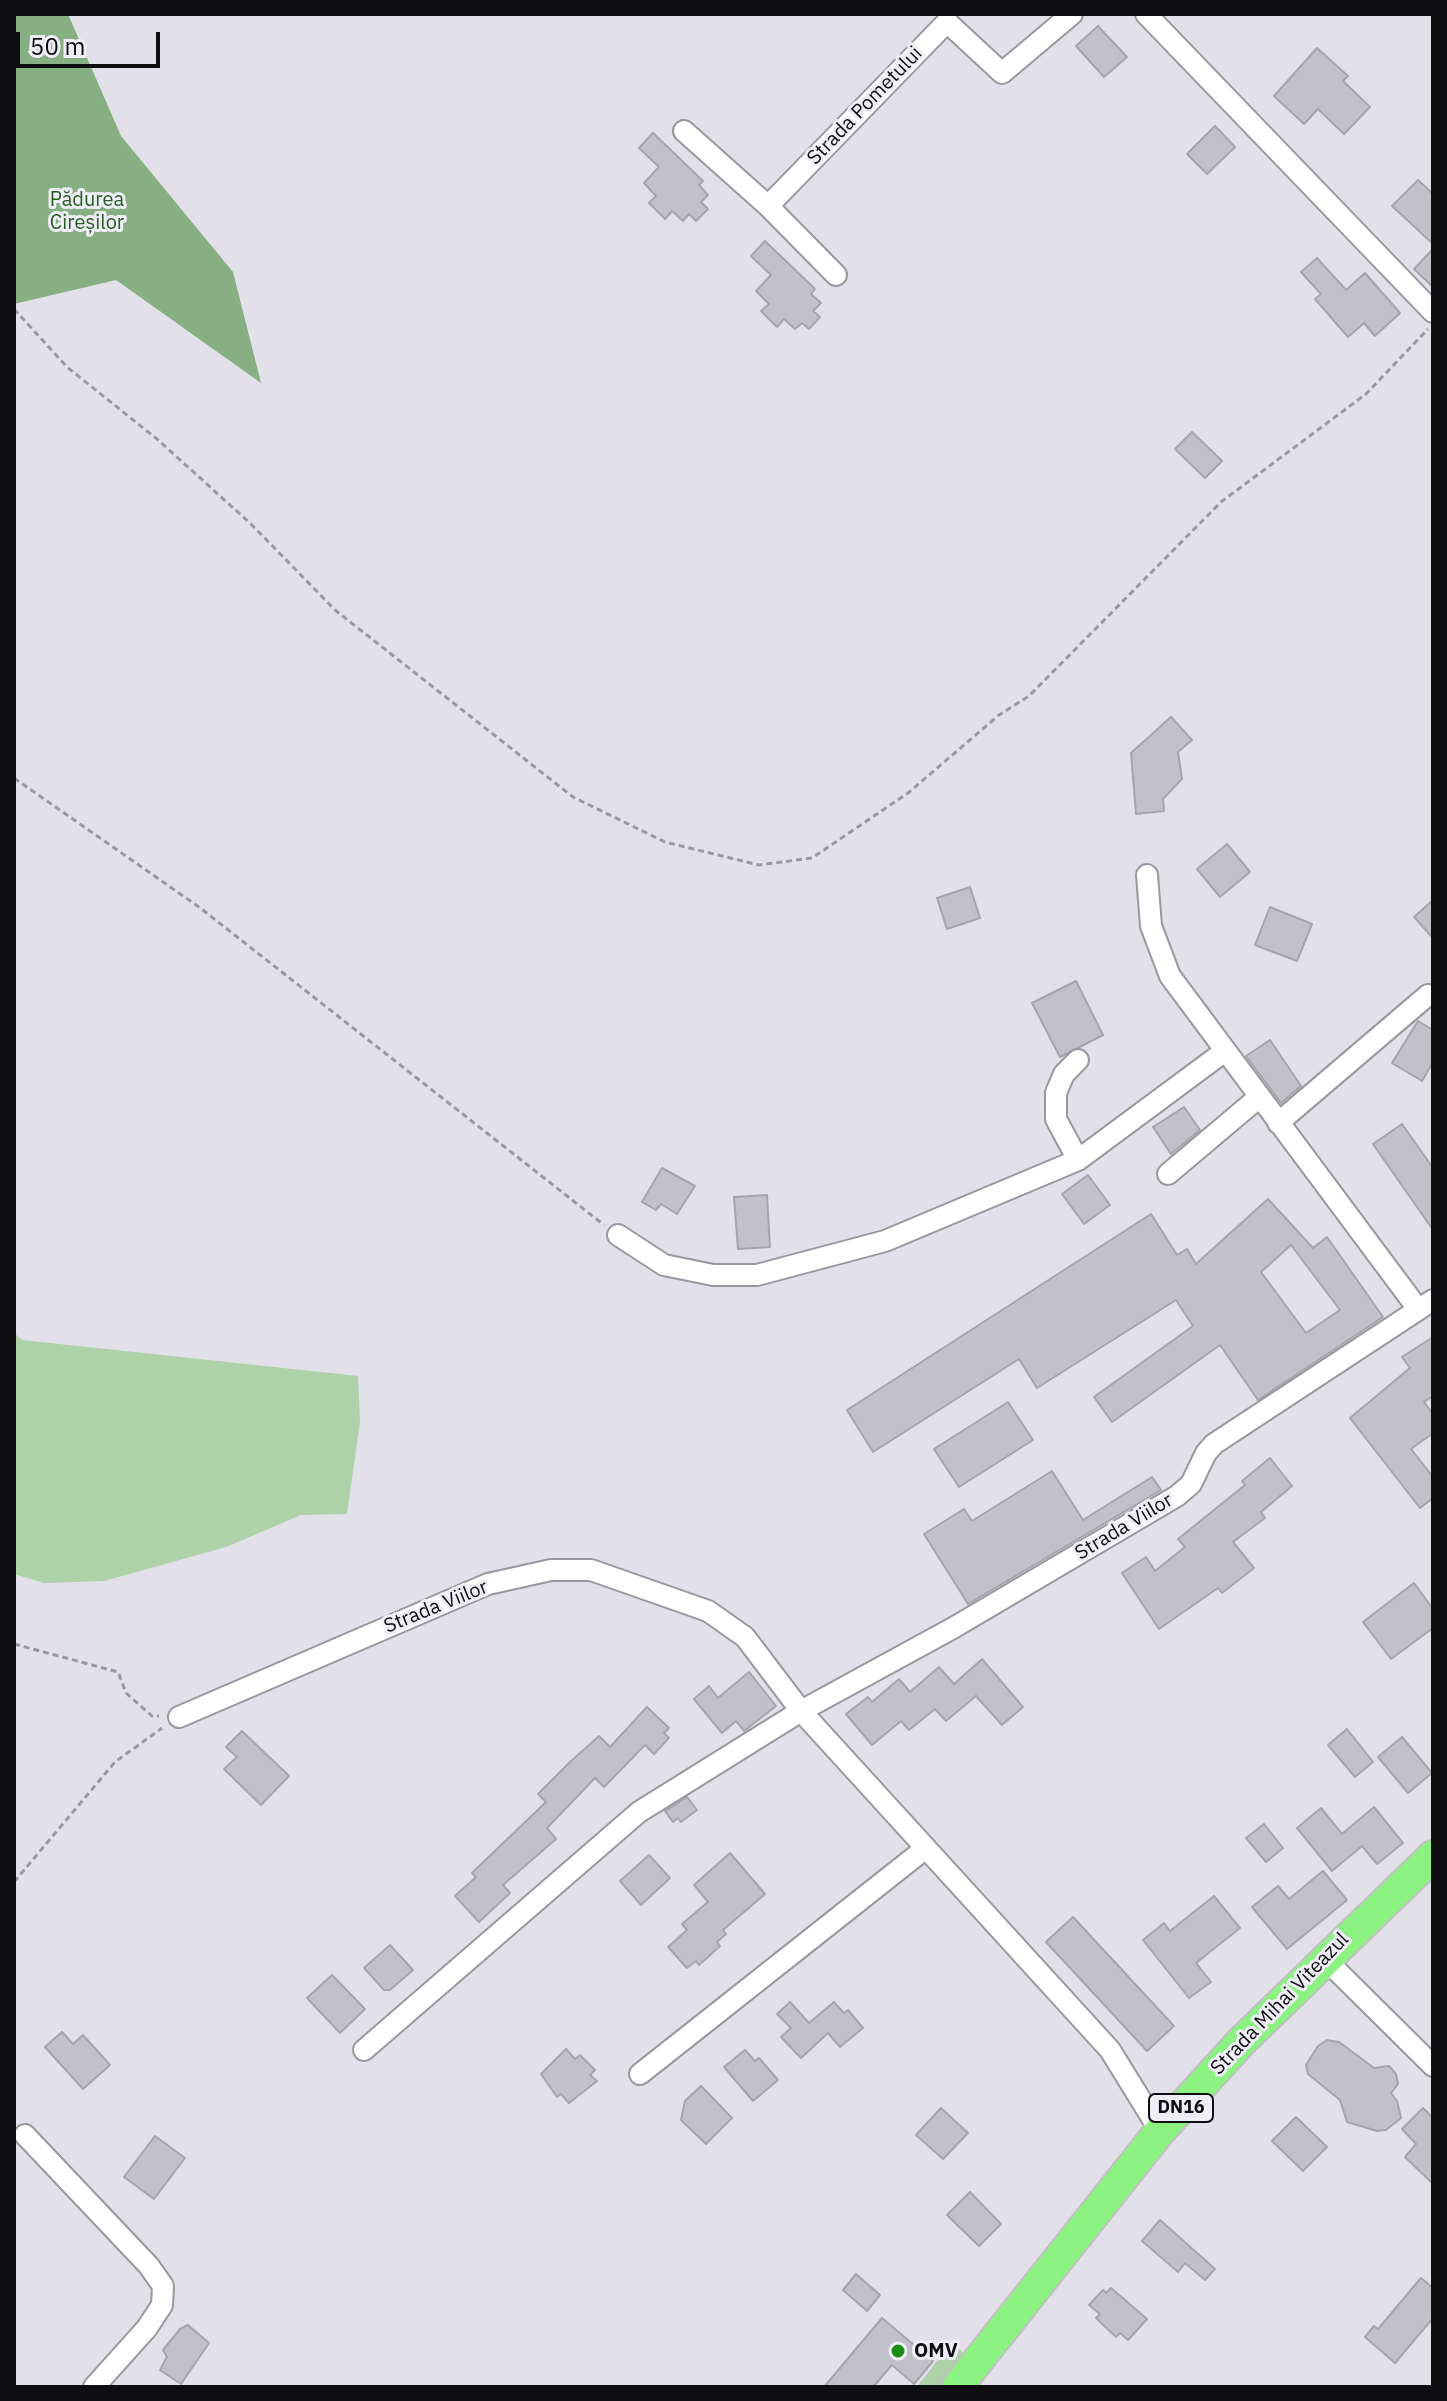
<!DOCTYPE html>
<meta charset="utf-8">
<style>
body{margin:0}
#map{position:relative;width:1447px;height:2401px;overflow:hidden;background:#e2e0e8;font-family:"IBM Plex Sans",sans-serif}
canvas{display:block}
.frame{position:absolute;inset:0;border:16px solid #0e0e10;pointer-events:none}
.scale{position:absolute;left:16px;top:32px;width:144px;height:36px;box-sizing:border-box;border:4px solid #0e0e10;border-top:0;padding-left:10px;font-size:24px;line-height:28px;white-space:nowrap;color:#0e0e10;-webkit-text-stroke:6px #efeef6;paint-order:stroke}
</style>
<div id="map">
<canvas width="1447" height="2401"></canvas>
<div class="frame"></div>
<div class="scale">50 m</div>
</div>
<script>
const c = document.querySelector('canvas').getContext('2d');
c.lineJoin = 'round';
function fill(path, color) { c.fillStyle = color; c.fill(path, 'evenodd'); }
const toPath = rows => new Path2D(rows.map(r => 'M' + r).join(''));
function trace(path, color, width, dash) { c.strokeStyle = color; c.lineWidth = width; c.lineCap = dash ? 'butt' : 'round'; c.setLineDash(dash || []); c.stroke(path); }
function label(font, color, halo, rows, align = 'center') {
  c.font = font + ' "IBM Plex Sans",sans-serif'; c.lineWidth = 6; c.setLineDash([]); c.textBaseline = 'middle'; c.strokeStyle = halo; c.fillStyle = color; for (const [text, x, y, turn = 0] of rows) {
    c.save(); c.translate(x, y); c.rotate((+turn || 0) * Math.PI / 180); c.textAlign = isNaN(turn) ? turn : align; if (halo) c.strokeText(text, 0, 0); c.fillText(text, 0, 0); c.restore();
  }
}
const green = toPath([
 [14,1333,22,1340,358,1376,360,1422,347,1514,301,1515,226,1547,104,1581,44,1583,14,1574],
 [960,2349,964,2356,938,2387,917,2387,937,2361]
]);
const forest = toPath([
 [14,14,68,14,121,136,233,272,261,383,116,280,14,304]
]);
const building = toPath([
 [1098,26,1127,57,1104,77,1076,46,1098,26],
 [1317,48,1348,76,1343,81,1370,107,1344,134,1318,109,1304,124,1274,96,1317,48],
 [1215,126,1235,147,1207,174,1187,154,1215,126],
 [653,133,703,181,699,185,708,195,701,202,708,209,696,221,689,214,683,221,672,211,665,219,649,203,656,196,644,183,659,167,639,148,653,133],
 [1418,180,1433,194,1433,244,1392,206,1418,180],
 [765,241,815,289,811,294,821,303,813,311,820,317,809,329,802,323,795,329,784,319,777,327,761,311,769,304,756,291,771,275,751,256,765,241],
 [1433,249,1433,287,1414,269,1433,249],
 [1317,258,1346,290,1365,273,1400,313,1375,336,1364,323,1348,337,1315,299,1321,294,1301,272,1317,258],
 [1192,432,1222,461,1205,478,1175,449,1192,432],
 [1171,717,1192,740,1178,752,1182,779,1163,799,1164,811,1136,814,1131,753,1171,717],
 [1227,844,1250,872,1220,897,1197,869,1227,844],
 [970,887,980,918,947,929,937,898,970,887],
 [1433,900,1433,938,1414,917,1433,900],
 [1270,907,1312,924,1297,961,1255,945,1270,907],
 [1076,981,1103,1035,1060,1057,1032,1003,1076,981],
 [1418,1021,1433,1030,1433,1062,1422,1081,1392,1063,1418,1021],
 [1270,1040,1301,1086,1281,1103,1246,1056,1270,1040],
 [1184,1107,1200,1130,1171,1154,1153,1127,1184,1107],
 [1402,1124,1433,1168,1433,1230,1373,1144,1402,1124],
 [662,1168,695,1186,677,1214,661,1204,656,1210,642,1202,662,1168],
 [1088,1175,1110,1205,1084,1224,1062,1194,1088,1175],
 [767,1195,770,1247,738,1249,734,1197,767,1195],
 [1268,1199,1313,1248,1327,1237,1383,1317,1258,1400,1220,1345,1112,1422,1094,1397,1193,1326,1176,1300,1037,1388,1019,1359,873,1452,847,1410,1151,1214,1177,1255,1187,1249,1196,1264,1268,1199],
 [1291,1245,1340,1310,1306,1333,1261,1272,1291,1245],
 [1433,1337,1433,1396,1424,1402,1433,1414,1433,1433,1411,1449,1433,1477,1433,1498,1420,1508,1350,1418,1410,1368,1402,1357,1433,1337],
 [1008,1402,1033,1440,959,1487,934,1449,1008,1402],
 [1270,1458,1292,1486,1261,1512,1265,1518,1233,1542,1254,1568,1222,1593,1218,1588,1159,1629,1122,1573,1146,1557,1155,1571,1185,1547,1178,1539,1245,1485,1242,1481,1270,1458],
 [1052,1471,1083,1520,1152,1477,1161,1490,968,1604,924,1534,964,1509,972,1521,1052,1471],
 [1414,1583,1433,1609,1433,1628,1391,1659,1363,1622,1414,1583],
 [982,1659,1023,1707,1002,1725,976,1696,946,1721,935,1709,909,1730,901,1721,872,1745,846,1714,868,1697,872,1702,899,1679,910,1692,939,1667,954,1684,982,1659],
 [749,1672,776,1706,744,1731,736,1721,722,1733,694,1699,709,1686,718,1698,749,1672],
 [647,1707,669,1728,664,1733,669,1738,654,1754,645,1745,604,1787,595,1778,547,1828,556,1839,503,1885,510,1893,479,1922,455,1896,476,1877,472,1873,546,1802,538,1794,569,1763,599,1736,610,1747,647,1707],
 [1347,1729,1373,1762,1355,1777,1328,1745,1347,1729],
 [242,1731,289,1776,261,1805,224,1769,237,1757,226,1747,242,1731],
 [1402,1737,1432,1773,1408,1793,1378,1757,1402,1737],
 [687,1797,697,1810,681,1822,678,1818,673,1822,665,1811,687,1797],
 [1374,1807,1403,1843,1377,1864,1362,1846,1332,1871,1297,1828,1321,1808,1342,1834,1374,1807],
 [1264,1824,1283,1848,1266,1862,1246,1838,1264,1824],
 [730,1853,765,1894,723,1930,726,1934,717,1942,720,1946,699,1965,696,1961,687,1968,668,1947,687,1930,682,1924,708,1902,694,1885,730,1853],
 [649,1855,670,1878,641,1905,620,1881,649,1855],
 [1323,1871,1347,1900,1287,1949,1252,1907,1278,1886,1289,1899,1323,1871],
 [1214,1896,1240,1928,1196,1963,1211,1982,1189,1998,1143,1940,1164,1923,1170,1931,1214,1896],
 [1073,1917,1174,2026,1147,2051,1046,1942,1073,1917],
 [390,1945,413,1970,390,1990,384,1990,364,1968,390,1945],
 [332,1975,365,2009,340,2033,307,1998,332,1975],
 [790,2002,809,2023,834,2002,844,2013,848,2010,863,2028,840,2047,828,2033,801,2058,781,2037,791,2028,777,2014,790,2002],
 [62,2032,73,2044,83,2035,110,2065,83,2089,45,2047,62,2032],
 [1327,2040,1339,2042,1374,2068,1389,2066,1396,2074,1398,2084,1391,2093,1397,2101,1401,2118,1386,2130,1377,2131,1347,2122,1340,2100,1308,2074,1306,2065,1318,2046,1327,2040],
 [566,2049,575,2059,580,2055,595,2070,590,2075,597,2081,569,2103,561,2094,557,2097,541,2074,566,2049],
 [745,2050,755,2061,759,2058,778,2080,753,2101,724,2067,745,2050],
 [701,2086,732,2118,706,2144,681,2120,685,2101,701,2086],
 [941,2108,968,2133,943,2159,916,2135,941,2108],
 [1423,2108,1433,2118,1433,2184,1405,2157,1416,2144,1402,2129,1423,2108],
 [1296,2117,1327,2147,1303,2171,1272,2141,1296,2117],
 [155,2136,185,2158,154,2199,124,2177,155,2136],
 [970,2192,1001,2224,979,2246,947,2215,970,2192],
 [1160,2220,1215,2269,1205,2280,1185,2263,1178,2272,1142,2241,1160,2220],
 [856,2274,880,2295,867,2311,843,2290,856,2274],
 [1421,2278,1433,2288,1433,2318,1395,2363,1365,2337,1374,2326,1378,2329,1421,2278],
 [1111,2288,1147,2319,1128,2340,1120,2333,1116,2337,1096,2318,1100,2314,1089,2305,1103,2290,1106,2293,1111,2288],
 [882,2318,933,2361,914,2384,892,2365,873,2387,824,2387,882,2318],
 [188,2325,209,2343,181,2384,160,2370,167,2357,163,2350,180,2329,188,2325]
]);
const path = toPath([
 [14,309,67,367,157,439,251,524,335,610,573,797,665,842,759,865,812,858,908,793,999,715,1029,696,1221,502,1366,394,1428,329],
 [14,778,199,907,604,1225],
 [14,1644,118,1672,126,1693,152,1716,159,1716],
 [14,1882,115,1762,162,1728]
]);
const minor = toPath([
 [1146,14,1433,312],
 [684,131,768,206,836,275],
 [768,206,947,22,1002,73,1072,14],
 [1147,875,1151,926,1170,976,1418,1309],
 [1078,1060,1064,1074,1056,1093,1056,1119,1078,1160],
 [1278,1123,1428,995],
 [1168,1174,1258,1098],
 [618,1235,664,1265,713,1275,757,1275,885,1241,1078,1160,1225,1051],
 [179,1717,488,1584,551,1570,591,1570,708,1611,745,1637,801,1711,1110,2050,1160,2131],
 [1324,1958,1433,2066],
 [364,2050,639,1812,801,1711,953,1628,1177,1496,1191,1484,1206,1453,1214,1444,1433,1300],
 [640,2074,926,1848],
 [25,2135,149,2266,163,2286,162,2305,147,2328,94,2387]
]);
const highway = toPath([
 [957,2387,1160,2131,1241,2042,1433,1856]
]);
const markers = [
 [898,2351,8,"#198c12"]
];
const shields = [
 [1181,2108,64]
];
const shieldNames = [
 ["DN16",1181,2108]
];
const streetNames = [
 ["Strada Pometului",865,106,-46],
 ["Strada Viilor",1124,1527,-31],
 ["Strada Viilor",436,1607,-22],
 ["Strada Mihai Viteazul",1280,2004,-46]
];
const parkNames = [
 ["Pădurea",87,200],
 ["Cireșilor",87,223]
];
const poiNames = [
 ["OMV",914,2351]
];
fill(green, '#aed1aa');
fill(forest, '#88af84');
fill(building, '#c2c0c8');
trace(building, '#a5a4ab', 2);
trace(minor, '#9998a0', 24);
trace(highway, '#c0c0c1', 34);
trace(path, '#99989e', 3, [6, 4]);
trace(minor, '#fff', 20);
trace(highway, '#8bf181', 30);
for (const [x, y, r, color] of markers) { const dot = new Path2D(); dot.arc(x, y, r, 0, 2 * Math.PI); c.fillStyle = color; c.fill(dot); trace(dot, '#efeef6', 3); }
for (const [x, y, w] of shields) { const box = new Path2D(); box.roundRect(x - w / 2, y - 14, w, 28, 6); c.fillStyle = '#efeef6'; c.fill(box); trace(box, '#0e0e10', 2); }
label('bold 18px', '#0e0e10', null, shieldNames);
label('20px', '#0e0e10', '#efeef6', streetNames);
label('20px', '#275c22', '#efeef6', parkNames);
label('bold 20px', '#0e0e10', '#efeef6', poiNames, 'left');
</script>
